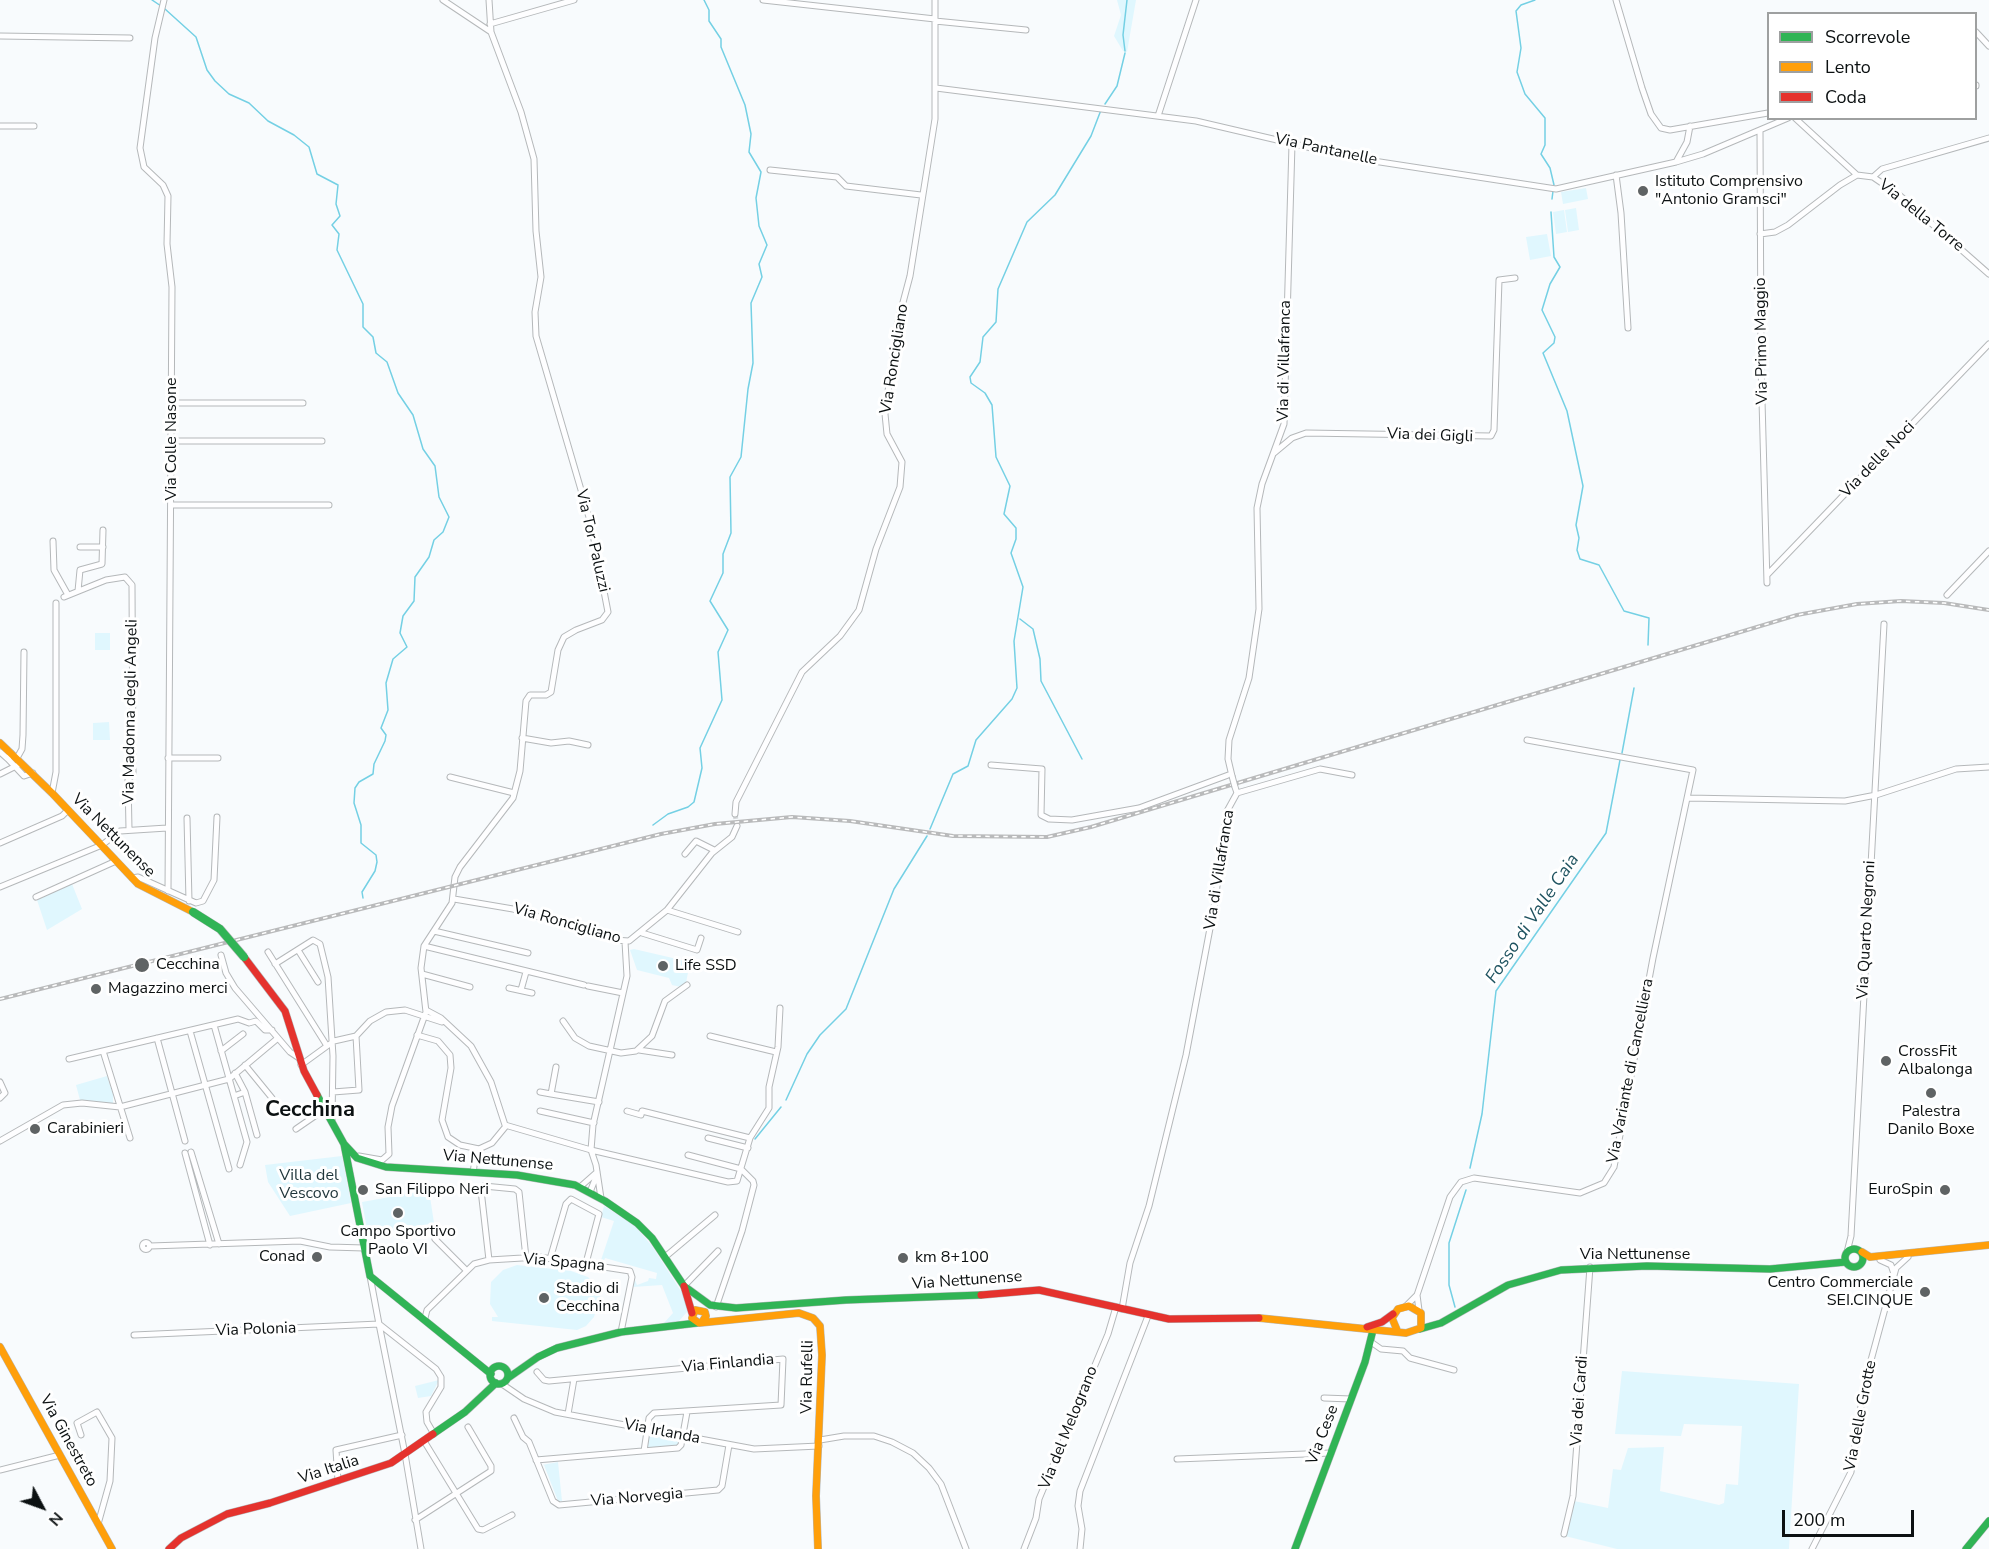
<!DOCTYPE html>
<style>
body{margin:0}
#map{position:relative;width:1989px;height:1549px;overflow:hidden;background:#f8fbfd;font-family:"Nunito Sans",sans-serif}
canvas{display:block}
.legend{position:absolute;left:1767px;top:12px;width:210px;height:108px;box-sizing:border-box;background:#fff;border:2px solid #9ea0a0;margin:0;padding:8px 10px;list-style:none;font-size:18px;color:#0c1112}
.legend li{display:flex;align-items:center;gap:12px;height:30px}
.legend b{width:30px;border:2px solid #9ea0a0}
.north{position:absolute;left:12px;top:1477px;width:60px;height:60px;-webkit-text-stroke:4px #fff;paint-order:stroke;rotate:131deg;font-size:16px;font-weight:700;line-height:24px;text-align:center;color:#0c1112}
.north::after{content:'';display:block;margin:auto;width:21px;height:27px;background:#0c1112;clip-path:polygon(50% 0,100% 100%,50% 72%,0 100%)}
.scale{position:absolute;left:1782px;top:1510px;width:132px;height:27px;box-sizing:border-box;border:3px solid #0c1112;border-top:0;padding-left:8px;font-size:18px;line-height:21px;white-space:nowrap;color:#0c1112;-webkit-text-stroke:4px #fff;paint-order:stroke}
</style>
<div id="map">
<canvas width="1989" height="1549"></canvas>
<ul class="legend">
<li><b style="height:8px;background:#30b455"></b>Scorrevole</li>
<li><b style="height:8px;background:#ff9f0a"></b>Lento</li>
<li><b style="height:8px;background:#e5322d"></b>Coda</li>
</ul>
<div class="north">N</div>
<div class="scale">200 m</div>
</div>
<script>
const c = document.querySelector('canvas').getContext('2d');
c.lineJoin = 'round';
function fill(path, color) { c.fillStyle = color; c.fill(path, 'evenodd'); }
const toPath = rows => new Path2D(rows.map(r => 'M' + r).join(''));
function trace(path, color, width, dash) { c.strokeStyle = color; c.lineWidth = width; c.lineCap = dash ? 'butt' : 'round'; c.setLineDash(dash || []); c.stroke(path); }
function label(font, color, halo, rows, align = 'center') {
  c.font = font + ' "Nunito Sans",sans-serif'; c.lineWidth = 6; c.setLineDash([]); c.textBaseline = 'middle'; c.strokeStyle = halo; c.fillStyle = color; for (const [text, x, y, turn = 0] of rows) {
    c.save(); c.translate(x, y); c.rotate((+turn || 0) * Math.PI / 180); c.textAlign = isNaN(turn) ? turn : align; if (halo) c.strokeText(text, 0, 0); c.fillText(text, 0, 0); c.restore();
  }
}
const green = toPath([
 [1117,0,1136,0,1127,52,1123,51,1114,36,1121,15],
 [1586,188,1588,199,1563,204,1561,192],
 [1576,208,1579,230,1568,232,1565,210],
 [1564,210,1567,232,1556,234,1553,212],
 [1547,234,1551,256,1530,260,1526,237],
 [95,633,110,633,110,650,95,650],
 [109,722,110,740,93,740,93,723],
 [72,884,82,909,47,930,37,900],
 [634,949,690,962,686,983,681,987,672,985,669,978,637,970,630,950],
 [107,1076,113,1094,113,1104,80,1100,76,1085],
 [342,1156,351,1203,290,1216,268,1182,265,1165],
 [429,1190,434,1223,368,1235,362,1202],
 [604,1206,634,1225,652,1246,686,1299,687,1312,679,1321,663,1324,673,1313,662,1285,633,1287,635,1280,637,1285,648,1281,649,1278,656,1279,657,1273,605,1258,603,1263,600,1263,614,1221,601,1217],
 [517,1265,571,1271,588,1277,596,1286,600,1297,594,1317,586,1326,577,1330,492,1321,492,1317,498,1317,490,1304,491,1282,503,1270],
 [1622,1371,1799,1384,1789,1549,1617,1549,1565,1536,1574,1501,1608,1508,1613,1469,1621,1470,1628,1448,1664,1447,1660,1491,1719,1505,1724,1503,1726,1484,1738,1485,1742,1426,1684,1424,1681,1436,1615,1434],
 [439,1380,431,1396,418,1398,415,1386],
 [648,1434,675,1441,680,1439,677,1446,650,1448,647,1446],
 [558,1462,562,1501,558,1501,544,1465,542,1465]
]);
const stream = toPath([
 [152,0,161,6],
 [1535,0,1521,5,1516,11,1521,48,1517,72,1525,94,1545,118,1545,145,1541,154,1550,168,1554,185],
 [165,9,196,37,207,70,215,81,229,94,249,103,268,121,294,135,309,147,317,174,338,185,336,204,340,216,332,225,339,234,337,250,363,304,363,327,373,337,376,353,387,362,398,393,413,415,423,449,435,466,439,497,449,517,443,532,434,540,429,557,415,577,414,601,403,616,400,633,407,647,393,659,386,683,388,710,381,728,386,735,385,741,374,764,373,774,359,782,355,788,354,803,361,825,361,843,376,855,377,862,375,871,362,892,363,898],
 [1125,51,1123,35,1127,0],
 [1105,104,1117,86,1125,53],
 [1552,199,1553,191],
 [1551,212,1554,257,1560,267,1550,284,1542,310,1555,337,1554,343,1543,353,1567,411,1583,486,1576,525,1579,538,1577,550,1580,559,1599,565,1624,611,1649,618,1648,645],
 [1020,619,1033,629,1040,659,1041,681,1082,759],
 [1622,753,1634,688],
 [653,825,668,814,688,807,694,802,702,768,700,748,722,700,718,652,728,630,710,601,723,573,723,554,731,533,730,477,741,457,748,389,753,363,751,303,762,277,759,264,767,245,759,226,756,198,761,172,749,152,751,134,745,105,721,47,721,39,709,21,709,10,704,0],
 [930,829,953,774,968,766,976,740,1012,699,1017,688,1014,641,1023,587,1011,553,1016,539,1016,528,1004,514,1010,486,996,457,992,405,985,393,971,383,970,377,980,362,983,337,996,322,998,289,1027,222,1055,195,1091,136,1101,110],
 [786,1100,807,1054,820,1035,846,1009,894,889,927,836],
 [755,1139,781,1107],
 [1470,1168,1482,1114,1496,991,1606,833,1620,760],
 [1455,1307,1449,1285,1449,1243,1466,1190]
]);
const streetTunnel = toPath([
 [735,814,737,826]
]);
const street = toPath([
 [164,0,155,38,140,148,144,167,163,185,168,196,167,244,172,287,168,891],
 [443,0,491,32],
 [763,0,935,19],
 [1616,0,1642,88,1651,114,1661,128,1670,130,1768,113],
 [935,21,1026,30],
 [490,24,574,0],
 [1976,32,1989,46],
 [0,36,130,38],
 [1976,86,1976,85],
 [936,88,1196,121,1354,158,1556,189,1676,162,1687,142,1690,126],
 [1158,116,1196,0],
 [1795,118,1857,175,1873,177,1898,194,1989,274],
 [0,126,34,126],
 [1760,130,1761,364,1767,583],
 [1676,162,1703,154,1788,118],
 [770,170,837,177,846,186,921,195],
 [1616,175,1621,213,1628,328],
 [1873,177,1882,169,1989,138],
 [1760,234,1775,232,1788,225,1840,185,1857,175],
 [172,403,303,403],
 [172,441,322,441],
 [1274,453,1292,438,1306,433,1491,436,1494,430,1499,280,1515,278],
 [172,505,329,505],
 [53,541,54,570,68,595],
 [80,547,103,547],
 [1767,575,1989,344],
 [78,591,80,570,102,564,103,530],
 [1947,595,1989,551],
 [64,597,106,580,125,577,132,585,133,774,128,780,129,829],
 [522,738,551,743,569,741,588,745],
 [0,752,8,759],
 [11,753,8,759,24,776,33,773],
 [17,758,22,749,23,735,24,652],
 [168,758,218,758],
 [991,765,1042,769,1041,815,1049,819,1072,820,1139,808,1231,774],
 [0,774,18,765],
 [1232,776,1228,759,1229,740,1249,678,1259,609,1257,508,1262,484,1284,424,1292,144],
 [450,777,514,793],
 [52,793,56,772,56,603],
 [1237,793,1320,769,1352,775],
 [1688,798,1845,801,1876,795,1956,769,1989,767],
 [735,814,736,802,802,672,840,636,859,610,876,549,900,487,902,462,887,434,885,414,897,325,910,276,935,119,935,0],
 [187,818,189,901],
 [0,843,62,816,68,810],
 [685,854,696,841,714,850],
 [132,878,138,877,196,903,203,901,214,880,217,817],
 [0,887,102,845,120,831,167,828],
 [36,897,116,861],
 [454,899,513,909,614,940,629,941,667,910,712,853,732,837,737,826],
 [667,910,738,932],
 [434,931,528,953],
 [642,933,697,950,701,938],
 [625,942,627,976,593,1125,591,1150,728,1182,737,1181,750,1138,769,1108,769,1087,778,1047,780,1008],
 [424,946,584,985],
 [298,950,318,982],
 [268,952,327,1046],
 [221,955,226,973,235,988,290,1052,299,1058],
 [275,964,313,940,320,944,328,977,333,1056,332,1121],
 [422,974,470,987],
 [588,986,623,993],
 [509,988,532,993],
 [521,990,526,972],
 [426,1010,441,1018,471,1046,491,1082,505,1125,591,1150,596,1165,601,1198],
 [563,1021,575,1038,589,1046,621,1053,636,1051,652,1036,665,1001,687,985],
 [214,1025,247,1142,240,1165],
 [190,1031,229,1169],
 [417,1035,438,1041,450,1055,451,1068,442,1120,448,1137,460,1145,479,1149,492,1143,506,1126],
 [710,1036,776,1052],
 [157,1038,185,1141],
 [639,1050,672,1055],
 [103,1051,130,1138],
 [221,1051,243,1034],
 [69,1059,238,1019,249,1023,256,1021,265,1030,272,1030],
 [245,1065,272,1098],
 [301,1065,334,1041,356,1036,370,1021,386,1012,405,1010,442,1022],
 [556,1067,551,1094,599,1102],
 [0,1082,5,1093,0,1098],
 [245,1092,257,1135],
 [333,1092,359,1090,356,1036],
 [540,1092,551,1094],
 [234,1096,245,1092,235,1073],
 [540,1111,594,1123],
 [627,1111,641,1115,642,1111,750,1138],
 [296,1129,325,1109],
 [708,1138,748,1148],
 [0,1141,63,1105,82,1103,120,1107,229,1079,278,1038],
 [191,1152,219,1244],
 [185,1153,210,1245],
 [688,1155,741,1169],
 [359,1156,382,1160,389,1154,388,1127,392,1106,426,1012,421,968,424,946,452,903,455,877,460,867,513,798,520,771,526,701,530,695,546,695,551,692,558,650,564,637,576,630,602,620,608,612,591,524,536,336,535,312,541,277,536,231,534,159,521,112,491,32,489,0],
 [473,1172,477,1149],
 [580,1187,597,1172],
 [590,1192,596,1177],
 [435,1239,466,1270],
 '142.5 1246a3.5 3.5 0 1 1 7 0a3.5 3.5 0 1 1-7 0Z',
 [150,1246,300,1241,330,1247,364,1248],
 [1847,1252,1851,1236,1884,624],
 [665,1257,715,1215],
 [550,1259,566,1204,571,1199,599,1214,586,1263],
 [489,1260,481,1190,484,1186,515,1189,519,1192,526,1258],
 [1880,1260,1891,1265,1894,1274],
 [370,1276,379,1324,436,1369,441,1377,441,1387,426,1412,427,1422,434,1434],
 [684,1286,718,1251],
 [1417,1295,1419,1310],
 [1406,1306,1417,1295,1450,1197,1461,1182,1474,1178,1580,1193,1604,1183,1614,1167,1653,958,1693,770,1527,740],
 [716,1307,742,1231,754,1185,753,1181,741,1169],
 [1122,1309,1130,1263,1149,1206,1186,1055,1215,902,1226,813,1237,793,1235,787],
 [425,1318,427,1310,474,1264,489,1260,539,1257,630,1271,632,1277,621,1332],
 [134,1335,379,1324,405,1454,421,1549],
 [1371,1342,1381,1349,1403,1351,1410,1358,1454,1370],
 [537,1372,544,1380,549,1381,783,1359,781,1405,654,1413,649,1418,644,1451],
 [502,1384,524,1399,555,1412,754,1449,819,1446],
 [1324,1398,1351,1399],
 [568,1414,574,1379],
 [514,1418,523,1437,529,1442,553,1501,559,1505,718,1490,722,1486,729,1445],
 [81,1435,77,1423,97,1412,112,1438,110,1481,98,1524],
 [820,1440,844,1436,874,1436,892,1442,913,1453,929,1468,941,1484,966,1549],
 [424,1441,478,1529,483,1530,512,1515],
 [1177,1459,1331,1453],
 [536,1460,678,1448,681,1445,687,1412],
 [0,1470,60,1455],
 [338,1481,336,1450,402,1435],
 [415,1520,491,1471,491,1466,468,1427],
 [1564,1534,1573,1496,1590,1267],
 [1024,1549,1036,1518,1039,1499,1108,1334,1116,1307],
 [1080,1549,1082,1529,1078,1506,1080,1491,1148,1316],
 [1812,1549,1851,1472,1864,1386,1896,1268,1908,1257]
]);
const fast = toPath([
 [317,1095,344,1144,357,1158,386,1167,517,1175,575,1185,605,1201,637,1223,652,1238,684,1286,710,1305,736,1308,846,1300,981,1295],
 [344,1144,370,1276,491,1374],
 '1845 1258a9 9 0 1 1 18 0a9 9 0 1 1-18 0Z',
 [1420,1329,1441,1323,1508,1285,1561,1270,1647,1266,1770,1269,1846,1262],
 '490 1375a9 9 0 1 1 18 0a9 9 0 1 1-18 0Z',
 [508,1378,538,1357,557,1348,621,1332,697,1323],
 [433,1434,465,1412,496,1383],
 [1295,1549,1365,1362,1373,1330],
 [1966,1549,1989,1521]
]);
const slow = toPath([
 [0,743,52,793,138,884,193,912],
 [1862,1252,1870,1257,1989,1245],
 [1259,1318,1406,1333,1421,1328,1421,1313,1409,1306,1398,1309,1392,1318,1397,1330],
 [702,1322,706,1316,705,1312,695,1310,692,1318,699,1323,799,1313,813,1318,820,1326,822,1355,816,1496,818,1549],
 [0,1347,112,1549]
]);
const jam = toPath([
 [244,957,285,1011,304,1071,317,1095],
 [684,1286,692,1313],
 [981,1295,1039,1290,1169,1319,1259,1318],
 [1367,1327,1382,1322,1393,1314],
 [169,1549,181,1538,227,1514,270,1503,391,1463,433,1434]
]);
const rail = toPath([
 [0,999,661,834,715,824,792,817,850,821,953,836,1047,837,1091,827,1797,615,1857,604,1901,601,1944,603,1989,610]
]);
const streetBridge = toPath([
 [1232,776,1235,787]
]);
const fastBridge = toPath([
 [193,912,220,929,244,957]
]);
const markers = [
 [1643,191,6,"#5f6364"],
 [142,965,8,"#5f6364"],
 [663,966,6,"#5f6364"],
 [96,989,6,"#5f6364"],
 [1886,1061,6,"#5f6364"],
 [1931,1093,6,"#5f6364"],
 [35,1129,6,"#5f6364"],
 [363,1190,6,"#5f6364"],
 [1945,1190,6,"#5f6364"],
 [398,1213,6,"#5f6364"],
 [317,1257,6,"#5f6364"],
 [903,1258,6,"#5f6364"],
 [1925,1292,6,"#5f6364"],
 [544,1298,6,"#5f6364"]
];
const streetNames = [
 ["Via Pantanelle",1326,150,12],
 ["Via della Torre",1921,216,39],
 ["Via Primo Maggio",1762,341,-91],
 ["Via Roncigliano",895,359,-81],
 ["Via di Villafranca",1285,361,-89],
 ["Via dei Gigli",1430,436,2],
 ["Via Colle Nasone",172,439,-90],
 ["Via delle Noci",1878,460,-46],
 ["Via Tor Paluzzi",592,541,77],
 ["Via Madonna degli Angeli",131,712,-89],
 ["Via Nettunense",113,836,45],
 ["Via di Villafranca",1220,870,-81],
 ["Via Roncigliano",567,924,16],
 ["Via Quarto Negroni",1867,930,-87],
 ["Via Variante di Cancelliera",1631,1071,-79],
 ["Via Nettunense",498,1161,5],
 ["Via Nettunense",1635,1255],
 ["Via Spagna",564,1263,5],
 ["Via Nettunense",967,1281,-4],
 ["Via Polonia",256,1330,-2],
 ["Via Finlandia",728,1364,-5],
 ["Via Rufelli",808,1377,-89],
 ["Via dei Cardi",1580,1401,-86],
 ["Via delle Grotte",1861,1416,-79],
 ["Via del Melograno",1069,1428,-68],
 ["Via Irlanda",662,1432,11],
 ["Via Cese",1323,1435,-69],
 ["Via Ginestreto",68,1441,61],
 ["Via Italia",329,1470,-18],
 ["Via Norvegia",637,1498,-5]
];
const poiNames = [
 ["Istituto Comprensivo",1655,182],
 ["\"Antonio Gramsci\"",1655,200],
 ["Cecchina",156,965],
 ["Life SSD",675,966],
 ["Magazzino merci",108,989],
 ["CrossFit",1898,1052],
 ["Albalonga",1898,1070],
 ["Palestra",1931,1112,"center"],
 ["Danilo Boxe",1931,1130,"center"],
 ["Carabinieri",47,1129],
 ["San Filippo Neri",375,1190],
 ["EuroSpin",1933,1190,"right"],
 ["Campo Sportivo",398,1232,"center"],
 ["Paolo VI",398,1250,"center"],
 ["Conad",305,1257,"right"],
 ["km 8+100",915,1258],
 ["Centro Commerciale",1913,1283,"right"],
 ["SEI.CINQUE",1913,1301,"right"],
 ["Stadio di",556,1289],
 ["Cecchina",556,1307]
];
const parkNames = [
 ["Villa del",309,1176],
 ["Vescovo",309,1194]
];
const waterNames = [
 ["Fosso di Valle Caia",1533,919,-56]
];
const districtNames = [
 ["Cecchina",310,1111]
];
fill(green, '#e0f7fe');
trace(stream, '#74d0e4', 1.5);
trace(streetTunnel, '#d5d8da', 5, [5, 2.5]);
trace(street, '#b5b8ba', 7);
trace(fast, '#b5b8ba', 8);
trace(slow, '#b5b8ba', 8);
trace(jam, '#b5b8ba', 8);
trace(street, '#fefeff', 5);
trace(fast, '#30b455', 7);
trace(slow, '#ff9f0a', 7);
trace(jam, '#e5322d', 7);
trace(rail, '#b9babb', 4);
trace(rail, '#fff', 1.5, [4.5]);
trace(streetBridge, '#b5b8ba', 7, []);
trace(fastBridge, '#b5b8ba', 9, []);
trace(streetBridge, '#fefeff', 5);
trace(fastBridge, '#30b455', 8);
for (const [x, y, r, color] of markers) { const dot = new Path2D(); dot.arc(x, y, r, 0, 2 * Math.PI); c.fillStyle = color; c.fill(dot); trace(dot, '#fff', 2); }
label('16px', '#0c1112', '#fff', streetNames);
label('16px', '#0c1112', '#fff', poiNames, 'left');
label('16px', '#1e3439', '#fff', parkNames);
label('italic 18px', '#1f5360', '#fff', waterNames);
label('bold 22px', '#0c1112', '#fff', districtNames);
</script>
